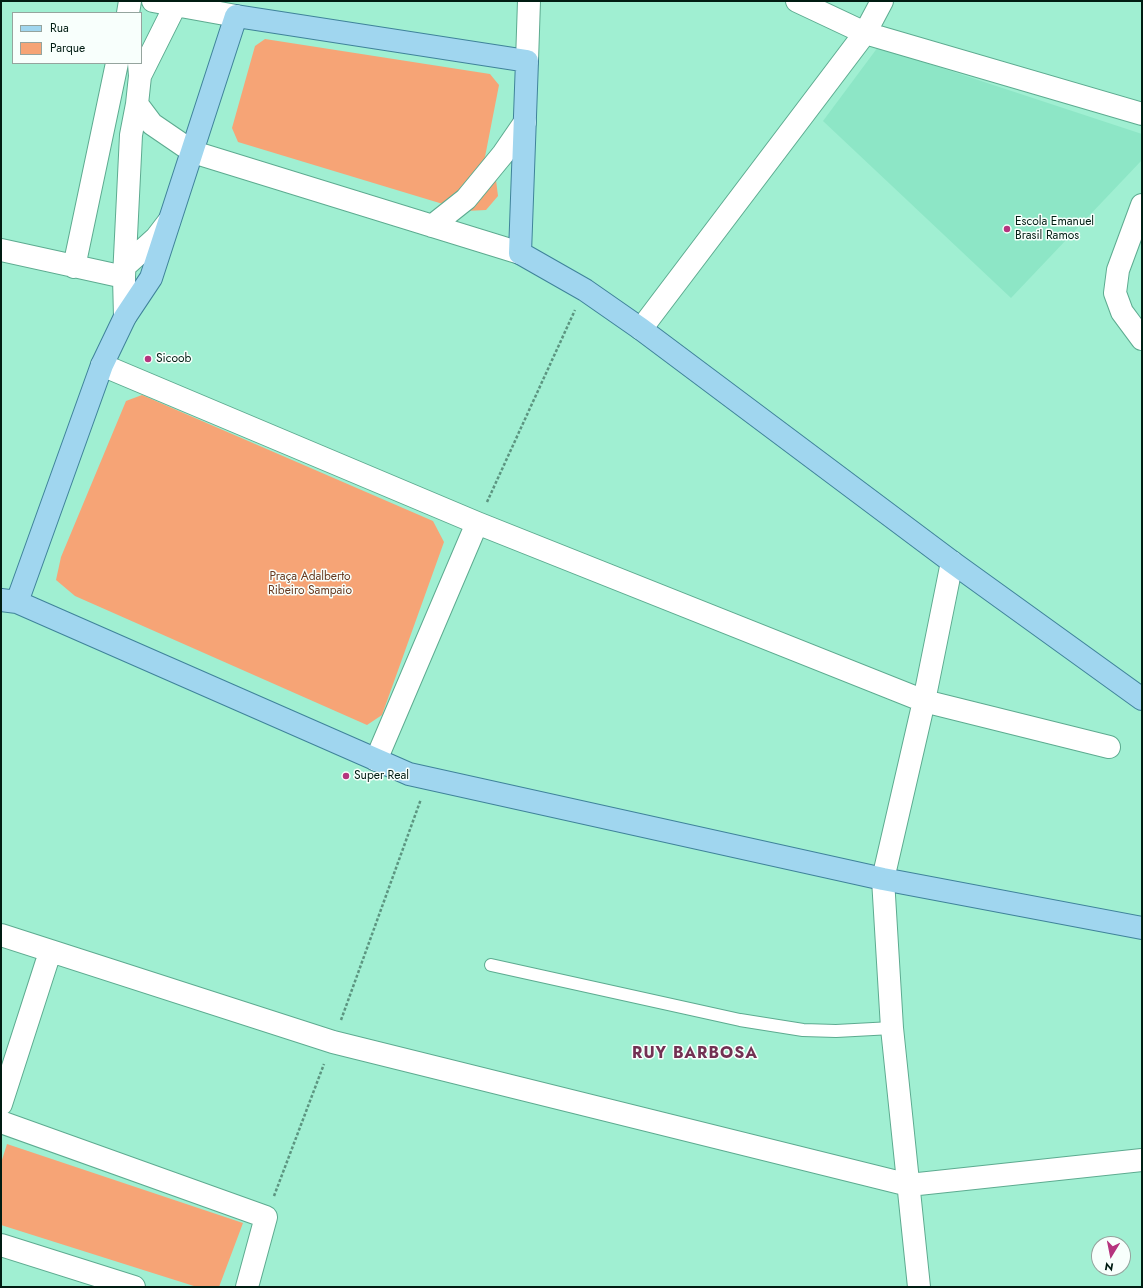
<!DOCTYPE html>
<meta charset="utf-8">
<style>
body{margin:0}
#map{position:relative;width:1143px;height:1288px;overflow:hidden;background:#a0efd2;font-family:Jost,sans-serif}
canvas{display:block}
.frame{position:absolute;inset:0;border:2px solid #001c12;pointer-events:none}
.legend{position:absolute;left:12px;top:12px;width:130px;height:52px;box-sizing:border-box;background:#f8fffc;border:1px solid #95a49e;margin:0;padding:5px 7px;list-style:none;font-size:12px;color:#001c12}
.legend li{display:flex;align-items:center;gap:8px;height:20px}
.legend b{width:20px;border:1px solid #95a49e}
.north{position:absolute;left:1091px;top:1236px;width:40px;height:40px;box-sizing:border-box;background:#f8fffc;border:1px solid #95a49e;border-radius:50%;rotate:190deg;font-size:11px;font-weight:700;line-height:16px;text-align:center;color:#001c12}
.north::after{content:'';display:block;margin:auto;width:14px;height:18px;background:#b5347e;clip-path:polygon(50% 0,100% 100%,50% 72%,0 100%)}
</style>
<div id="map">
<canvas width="1143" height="1288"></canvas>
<div class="frame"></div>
<ul class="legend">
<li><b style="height:5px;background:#a0d6ef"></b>Rua</li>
<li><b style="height:11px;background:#f6a476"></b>Parque</li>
</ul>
<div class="north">N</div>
</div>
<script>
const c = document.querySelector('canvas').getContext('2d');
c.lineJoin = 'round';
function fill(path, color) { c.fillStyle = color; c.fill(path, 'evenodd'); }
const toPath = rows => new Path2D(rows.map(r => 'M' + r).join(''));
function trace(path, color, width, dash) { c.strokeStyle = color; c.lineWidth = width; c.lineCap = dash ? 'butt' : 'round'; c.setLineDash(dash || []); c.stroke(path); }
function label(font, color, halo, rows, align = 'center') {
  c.font = font + ' Jost,sans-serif'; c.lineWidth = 3; c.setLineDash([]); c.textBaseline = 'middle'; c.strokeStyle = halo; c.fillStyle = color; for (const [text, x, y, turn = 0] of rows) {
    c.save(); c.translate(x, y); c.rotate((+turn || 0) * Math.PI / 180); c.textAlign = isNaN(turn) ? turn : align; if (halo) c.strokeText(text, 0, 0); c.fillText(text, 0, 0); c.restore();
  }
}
const built = toPath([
 [878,47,1142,134,1142,160,1011,298,823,121]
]);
const green = toPath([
 [265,39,490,74,499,85,484,162,496,180,498,196,486,210,466,211,238,142,232,128,255,46],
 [142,395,433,521,444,542,382,715,367,725,75,596,56,580,61,557,126,401],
 [7,1144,243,1223,219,1287,197,1287,1,1225,1,1163]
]);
const path = toPath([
 [487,502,575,310],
 [341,1020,421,799],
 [274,1196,324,1064]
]);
const service = toPath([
 [491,965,740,1020,803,1030,836,1031,892,1028]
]);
const minor = toPath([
 [153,1,236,16],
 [797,1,865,33,1142,114],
 [128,13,130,1],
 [527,61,529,1],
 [140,76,175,6],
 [137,104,152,124,193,152,520,253],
 [1142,205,1118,270,1115,293,1122,312,1142,339],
 [432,226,466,199,503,154,525,122],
 [1,250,124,277],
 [125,266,156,238,169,221],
 [74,267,117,63],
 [125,317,124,277,131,135,137,104,140,76,139,63],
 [641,329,865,33,882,1],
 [102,365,477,523,924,701,1109,747],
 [376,760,477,523],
 [1,935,333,1042,909,1185,1142,1160],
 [1,1104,50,952],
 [1,1122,266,1217,247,1287],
 [1,1245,134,1287],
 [919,1287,892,1028,883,879,924,701,952,562]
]);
const primary = toPath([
 [1,600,17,602,409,774,883,879,1142,928],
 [17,602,102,365,125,317,151,278,236,16,527,61,520,253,585,290,641,329,952,562,1142,699]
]);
const markers = [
 [1007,229,4,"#b5347e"],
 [148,359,4,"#b5347e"],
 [346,776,4,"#b5347e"]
];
const poiNames = [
 ["Escola Emanuel",1015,222],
 ["Brasil Ramos",1015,236],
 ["Sicoob",156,359],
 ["Super Real",354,776]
];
const parkNames = [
 ["Praça Adalberto",310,577],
 ["Ribeiro Sampaio",310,591]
];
const districtNames = [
 ["RUY BARBOSA",695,1054]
];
fill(built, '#8de6c6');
fill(green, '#f6a476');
trace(service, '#5dab90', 14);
trace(minor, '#5dab90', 24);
trace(primary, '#3f839a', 24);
trace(path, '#5c9580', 2.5, [3, 2]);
trace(service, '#fff', 12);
trace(minor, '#fff', 22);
trace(primary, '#a0d6ef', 22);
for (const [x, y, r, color] of markers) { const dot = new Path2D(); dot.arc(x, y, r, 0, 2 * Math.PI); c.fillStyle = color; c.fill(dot); trace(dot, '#f8fffc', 1.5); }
label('12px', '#001c12', '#f8fffc', poiNames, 'left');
label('12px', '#67391f', '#f8fffc', parkNames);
c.letterSpacing = '1px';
label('bold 16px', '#723153', '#f8fffc', districtNames);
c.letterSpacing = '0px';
</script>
